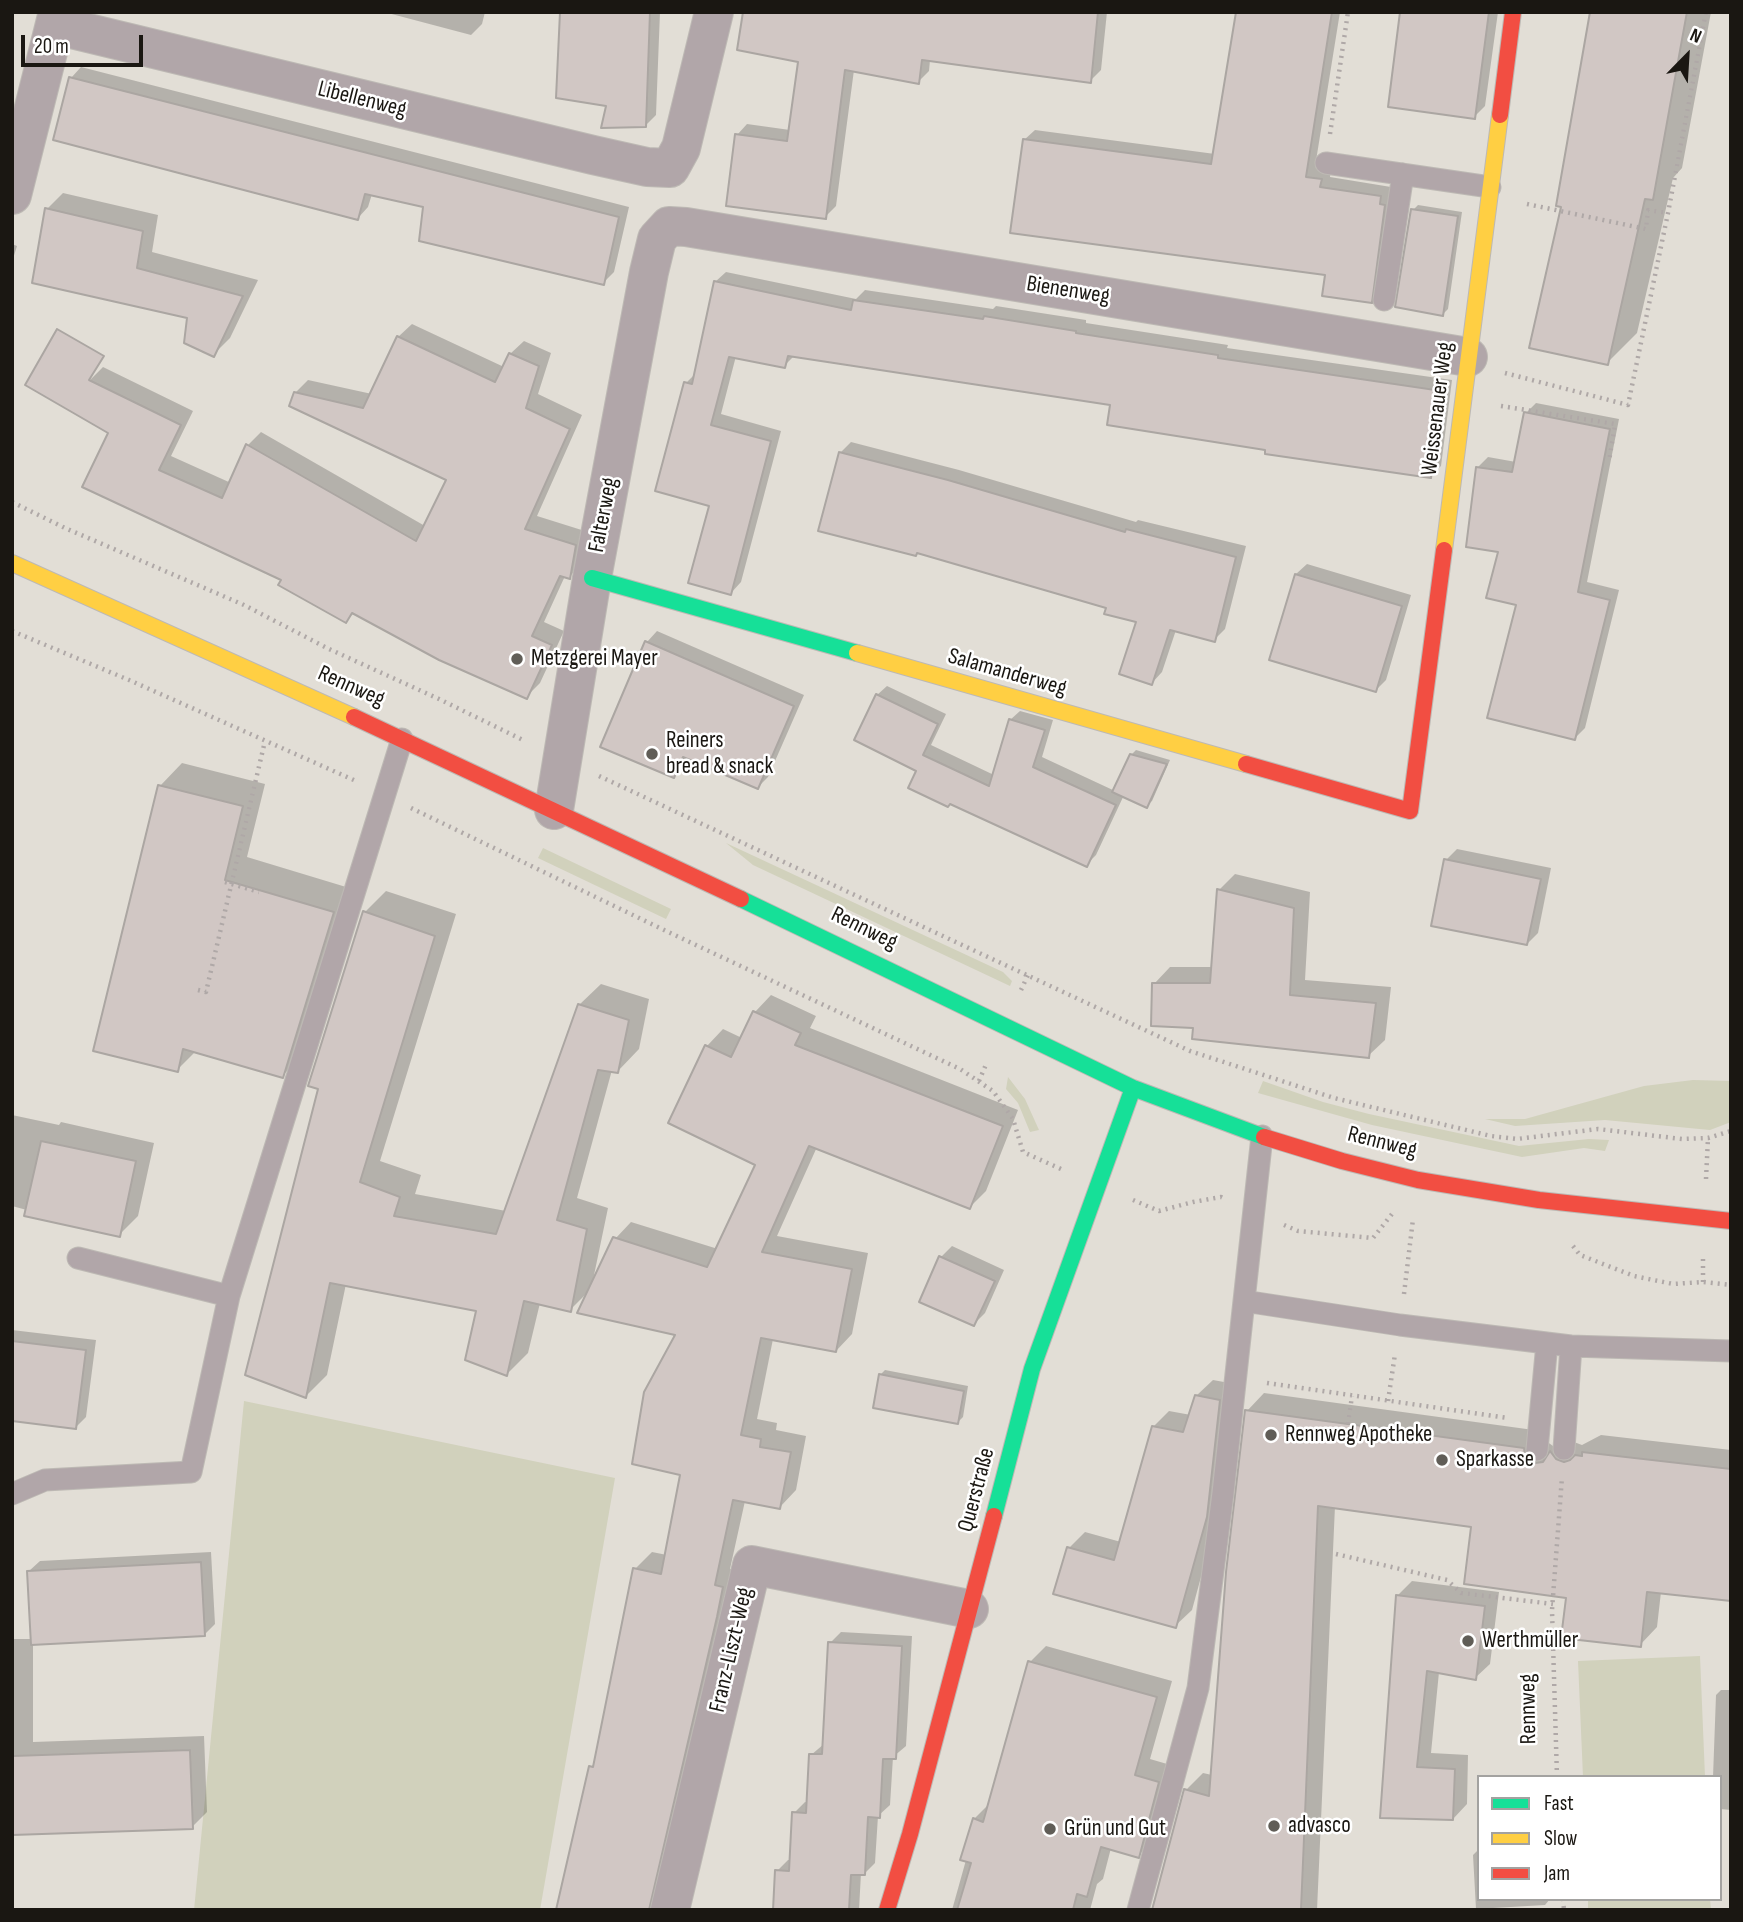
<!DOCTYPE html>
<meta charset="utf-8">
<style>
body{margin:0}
#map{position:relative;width:1743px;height:1922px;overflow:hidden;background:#e2ded6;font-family:"Sofia Sans Condensed",sans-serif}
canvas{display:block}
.frame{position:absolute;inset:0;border:14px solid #1a1712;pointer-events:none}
.legend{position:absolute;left:1477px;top:1775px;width:245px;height:126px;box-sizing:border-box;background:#fff;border:2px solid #a3a2a0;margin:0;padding:9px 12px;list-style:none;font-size:21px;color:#1a1712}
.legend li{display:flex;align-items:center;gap:14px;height:35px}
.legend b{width:35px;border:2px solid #a3a2a0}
.north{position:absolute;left:1652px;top:21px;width:70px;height:70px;-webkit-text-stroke:5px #fff;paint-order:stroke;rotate:24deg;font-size:19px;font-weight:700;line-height:28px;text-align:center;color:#1a1712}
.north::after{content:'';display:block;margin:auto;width:24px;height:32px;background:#1a1712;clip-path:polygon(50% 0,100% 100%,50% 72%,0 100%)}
.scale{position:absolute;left:21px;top:35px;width:122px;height:32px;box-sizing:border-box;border:4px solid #1a1712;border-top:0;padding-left:9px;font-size:21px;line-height:24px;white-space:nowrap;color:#1a1712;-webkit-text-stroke:5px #fff;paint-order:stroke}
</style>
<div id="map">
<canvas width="1743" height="1922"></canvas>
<div class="frame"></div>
<ul class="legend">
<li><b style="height:9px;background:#16e098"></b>Fast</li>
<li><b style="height:9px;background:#ffcf43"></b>Slow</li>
<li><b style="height:9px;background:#f24e42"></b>Jam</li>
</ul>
<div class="north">N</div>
<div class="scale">20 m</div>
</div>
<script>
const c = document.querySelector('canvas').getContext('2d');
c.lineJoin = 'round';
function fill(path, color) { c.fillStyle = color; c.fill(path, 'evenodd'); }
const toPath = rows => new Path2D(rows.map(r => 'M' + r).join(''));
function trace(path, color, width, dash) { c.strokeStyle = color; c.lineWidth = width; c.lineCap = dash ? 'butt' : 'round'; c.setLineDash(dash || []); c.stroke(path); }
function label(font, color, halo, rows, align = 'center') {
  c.font = font + ' "Sofia Sans Condensed",sans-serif'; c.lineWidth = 5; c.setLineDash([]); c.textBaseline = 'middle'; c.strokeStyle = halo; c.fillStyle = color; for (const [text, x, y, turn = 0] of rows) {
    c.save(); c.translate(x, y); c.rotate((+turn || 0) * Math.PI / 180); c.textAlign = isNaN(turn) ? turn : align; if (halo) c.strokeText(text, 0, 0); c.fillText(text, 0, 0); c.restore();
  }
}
const green = toPath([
 [726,843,1003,972,1012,981,1010,986,753,865],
 [543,848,671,909,666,919,538,858],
 [1008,1077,1025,1099,1039,1130,1030,1132,1018,1103,1006,1089],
 [1693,1080,1731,1081,1731,1122,1710,1130,1605,1120,1515,1126,1485,1119,1525,1119,1644,1086],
 [1263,1081,1323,1102,1369,1114,1519,1146,1589,1139,1609,1140,1605,1151,1584,1148,1522,1157,1372,1125,1258,1093],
 [244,1401,615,1478,540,1910,194,1910],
 [1700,1656,1705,1777,1583,1777,1578,1661],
 [1588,1899,1710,1899,1711,1910,1588,1910]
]);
const shadow = toPath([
 [384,12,485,12,482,24,471,35],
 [562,12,660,12,656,115,645,126,608,105],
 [745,12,1107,12,1101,70,1090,81,930,60,929,71,918,82,854,70,836,206,825,217,737,135,747,124,790,130,800,60],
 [1238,12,1340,12,1315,167,1331,169,1330,177,1391,187,1381,291,1371,301,1327,273,1024,140,1035,130,1215,154],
 [1402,12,1498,12,1485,106,1474,117],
 [1592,12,1711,12,1682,168,1673,178,1637,333,1607,363,1563,206],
 [81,67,629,207,614,272,603,283,425,206,372,194,368,207,358,218,71,78],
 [63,193,158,215,152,252,258,280,230,338,213,355,189,317,47,209],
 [1418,205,1462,212,1448,309,1443,314,1413,210],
 [12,244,17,246,12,262],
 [726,272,856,299,865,290,993,309,996,306,1086,320,1086,323,1228,345,1227,348,1452,380,1441,466,1430,476,1112,404,795,355,784,366,736,356,721,414,781,431,741,582,731,593,686,383,697,372,715,282],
 [412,324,504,367,510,354,524,341,551,353,538,394,582,415,537,516,588,532,582,564,569,577,565,576,544,622,564,631,540,683,527,696,354,613,346,621,284,579,111,432,90,380,103,367,193,411,171,456,231,483,248,445,261,432,425,526,449,479,295,393,308,380,372,394,398,337],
 [1536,403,1619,419,1587,582,1619,590,1585,728,1575,738,1518,603,1500,550,1478,467,1488,457,1516,462,1526,413],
 [851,442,959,470,1136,522,1138,520,1246,546,1225,629,1214,640,1176,630,1162,672,1152,683,1138,621,1108,607,918,552,916,554,840,453],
 [1307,564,1411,595,1386,680,1376,690,1296,574],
 [657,631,804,695,768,777,758,787,688,757,684,765,673,776,647,642],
 [887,686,946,714,931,745,994,775,1010,720,1020,711,1053,720,1042,757,1115,791,1131,755,1136,750,1170,760,1152,801,1147,805,1124,795,1096,855,1086,865,918,770,877,695],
 [182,763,265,784,247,857,356,890,305,1054,282,1076,196,1051,177,1070,160,786],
 [1457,849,1551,868,1538,933,1527,944,1446,860],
 [1235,874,1310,892,1305,980,1391,987,1385,1040,1368,1056,1154,984,1170,967,1213,967,1219,890],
 [386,891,456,914,380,1161,421,1175,415,1194,506,1211,579,1005,601,984,649,999,639,1049,618,1071,612,1070,577,1198,608,1208,593,1280,615,1239,631,1222,718,1249,757,1164,670,1122,707,1046,723,1029,742,1038,755,1012,771,995,816,1016,810,1028,1018,1110,986,1191,970,1207,817,1147,777,1236,868,1253,852,1334,836,1351,773,1339,757,1419,777,1423,776,1430,806,1436,796,1490,780,1507,745,1501,730,1569,738,1570,674,1910,558,1910,591,1767,596,1762,635,1569,652,1552,667,1555,682,1474,678,1334,589,1291,570,1310,540,1303,528,1353,507,1374,478,1309,346,1284,327,1375,306,1396,365,912],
 [12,1115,59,1125,61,1122,154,1143,138,1216,119,1235,12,1206],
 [952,1246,1004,1270,985,1313,974,1324,941,1257],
 [12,1330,96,1340,86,1417,76,1427,12,1419],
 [885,1370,968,1386,963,1417,958,1422,880,1375],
 [1213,1380,1235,1384,1222,1500,1192,1610,1175,1626,1069,1548,1085,1532,1121,1542,1153,1427,1169,1411,1191,1415,1196,1396],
 [1264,1393,1541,1431,1542,1438,1553,1446,1574,1442,1582,1445,1601,1435,1731,1450,1731,1599,1661,1592,1657,1627,1640,1645,1568,1596,1473,1525,1335,1506,1317,1910,1153,1910,1186,1790,1203,1773,1212,1775,1247,1411],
 [211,1552,215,1624,204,1635,33,1643,33,1742,204,1736,207,1812,192,1827,12,1833,12,1639,33,1639,29,1571,40,1561],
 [1412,1581,1499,1592,1490,1664,1475,1678,1439,1672,1431,1753,1468,1755,1467,1804,1453,1819,1381,1816,1397,1596],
 [841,1632,912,1636,906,1746,893,1757,890,1805,878,1816,875,1863,864,1874,861,1873,859,1910,775,1910,777,1871,788,1860,791,1860,794,1813,805,1802,809,1803,811,1755,824,1744,830,1643],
 [1046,1646,1172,1681,1150,1759,1174,1766,1154,1840,1138,1856,1111,1848,1103,1879,1097,1884,1090,1910,952,1910,966,1860,974,1819,990,1803,1030,1662],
 [1721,1690,1731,1690,1731,1810,1720,1809,1720,1777,1713,1777,1716,1695],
 [1479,1849,1479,1899,1550,1899,1545,1905,1476,1909,1473,1855]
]);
const building = toPath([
 [560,12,650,12,646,127,601,128,606,106,556,98,560,12],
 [743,12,1098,12,1091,83,922,60,919,84,845,70,826,219,726,206,735,134,787,141,798,62,737,50,743,12],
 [1236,12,1332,12,1306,177,1322,179,1320,187,1381,196,1380,204,1385,205,1372,303,1322,296,1325,275,1010,233,1023,139,1211,164,1236,12],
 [1400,12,1489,12,1475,119,1388,107,1400,12],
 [1590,12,1687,12,1653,200,1645,199,1608,365,1529,348,1561,207,1556,206,1590,12],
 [69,77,619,217,604,285,419,241,423,207,365,194,358,220,53,140,69,77],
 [45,208,143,231,137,268,243,296,214,357,184,343,187,318,32,283,45,208],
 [1411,209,1458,216,1443,316,1395,307,1411,209],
 [714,281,851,310,853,300,983,319,984,316,1076,331,1076,333,1218,355,1218,358,1442,391,1431,478,1265,454,1265,450,1107,425,1110,405,788,356,785,368,729,357,711,425,771,441,731,595,688,583,709,506,655,491,684,382,692,384,714,281],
 [57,329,104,356,89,380,181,425,159,470,222,498,246,444,416,541,446,480,289,406,294,392,363,408,397,336,495,382,509,353,539,366,526,408,570,429,525,529,576,545,570,579,560,576,532,636,552,645,527,699,439,660,352,613,346,623,278,585,281,580,82,487,108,433,25,385,57,329],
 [1524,412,1610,429,1578,592,1610,600,1575,740,1487,718,1516,605,1486,598,1498,552,1466,547,1476,467,1512,472,1524,412],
 [839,452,948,480,1125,532,1126,529,1236,557,1215,642,1170,630,1152,685,1119,674,1136,622,1104,614,1106,608,917,553,916,556,818,531,839,452],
 [1295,574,1402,606,1376,692,1269,660,1295,574],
 [645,641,794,706,758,789,683,757,674,778,600,747,645,641],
 [876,694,938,724,923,755,989,786,1009,719,1045,730,1033,767,1116,805,1087,867,950,804,948,807,908,788,916,771,854,740,876,694],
 [1130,754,1167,764,1147,808,1112,792,1130,754],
 [158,785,243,806,225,880,334,912,283,1078,183,1049,178,1072,93,1051,158,785],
 [1444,859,1541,879,1527,945,1431,926,1444,859],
 [1217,889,1294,908,1290,995,1376,1003,1369,1058,1192,1039,1193,1028,1151,1026,1152,983,1210,983,1217,889],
 [363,911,435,936,360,1182,400,1197,394,1216,496,1234,578,1004,629,1020,618,1073,598,1070,557,1220,587,1229,571,1312,524,1301,507,1376,465,1360,476,1311,330,1283,306,1398,245,1375,318,1089,308,1086,363,911],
 [753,1011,801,1033,795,1045,1003,1126,970,1209,809,1146,762,1252,852,1269,836,1352,761,1338,741,1435,761,1439,760,1447,791,1452,780,1509,733,1500,715,1585,723,1587,717,1617,649,1910,556,1910,589,1766,593,1767,633,1568,661,1574,680,1475,632,1464,644,1392,675,1335,577,1313,613,1237,707,1267,755,1165,668,1123,705,1045,731,1057,753,1011],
 [41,1141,136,1161,120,1237,24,1216,41,1141],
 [939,1256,995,1281,974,1326,919,1302,939,1256],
 [12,1341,86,1350,76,1429,12,1421,12,1341],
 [879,1374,964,1391,958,1424,873,1408,879,1374],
 [1195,1395,1220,1400,1207,1517,1176,1628,1053,1594,1067,1547,1114,1560,1152,1426,1183,1432,1195,1395],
 [1245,1410,1524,1448,1525,1456,1535,1463,1543,1462,1550,1451,1556,1459,1564,1462,1570,1460,1575,1455,1582,1456,1582,1452,1731,1469,1731,1601,1647,1592,1641,1647,1561,1638,1566,1598,1464,1584,1471,1527,1318,1506,1301,1910,1152,1910,1184,1789,1209,1796,1226,1572,1245,1410],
 [201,1562,205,1636,31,1645,27,1571,201,1562],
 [1396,1595,1485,1606,1476,1680,1427,1671,1417,1767,1455,1769,1453,1820,1380,1818,1396,1595],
 [828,1642,902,1646,896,1759,883,1759,880,1818,868,1817,865,1875,851,1875,849,1910,773,1910,775,1870,789,1871,792,1812,806,1813,809,1754,822,1754,828,1642],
 [1028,1661,1157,1697,1135,1775,1159,1782,1139,1858,1101,1847,1087,1897,1077,1894,1073,1910,957,1910,971,1863,960,1860,973,1818,983,1822,1028,1661],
 [190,1750,193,1829,12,1835,12,1756,190,1750]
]);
const path = toPath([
 [1330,134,1348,12],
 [1527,204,1646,229,1648,210,1668,213],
 [1505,373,1628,405,1668,213,1706,12],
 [1501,406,1615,424,1609,461],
 [12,502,65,528,244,605,329,649,439,699,525,741],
 [12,631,129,680,356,781],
 [599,776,1190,1051,1334,1098,1491,1136,1517,1139,1598,1129,1682,1139,1708,1138,1731,1131],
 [411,808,664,930,960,1069,993,1091,1013,1119,1023,1152,1061,1169],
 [225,882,259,892],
 [198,990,206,992,265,741],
 [1021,990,1028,975],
 [979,1081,987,1062],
 [1706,1179,1708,1138],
 [1133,1200,1159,1211,1193,1202,1221,1197,1225,1199],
 [1284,1225,1298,1231,1373,1238,1392,1214],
 [1573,1246,1580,1255,1634,1276,1673,1284,1703,1282,1731,1285],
 [1703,1282,1703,1257],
 [1404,1294,1413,1219],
 [1267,1383,1508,1418],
 [1388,1401,1395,1354],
 [1348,1424,1352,1396],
 [1336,1554,1447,1580,1461,1593,1553,1604],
 [1557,1777,1552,1610,1562,1477],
 [1563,1899,1564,1910]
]);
const lane = toPath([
 [1326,163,1490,187],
 [1384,300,1403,174],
 [78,1258,229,1296],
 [1244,1301,1400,1325,1571,1346,1731,1351],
 [1564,1449,1571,1346],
 [1537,1450,1547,1343],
 [12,1494,45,1480,191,1472,229,1296,402,739],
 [1138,1910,1198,1688,1223,1493,1262,1136]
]);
const street = toPath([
 [55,25,593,155,647,167,670,168,681,148,714,12],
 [12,195,58,12],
 [554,810,592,578,649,272,657,239,669,226,686,227,1468,357],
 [670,1910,752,1565,969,1609]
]);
const fast = toPath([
 [592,578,857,653],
 [741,899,1133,1088,1264,1137],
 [994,1516,1032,1369,1133,1088]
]);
const slow = toPath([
 [1444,550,1500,115],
 [12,563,354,717],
 [857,653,1246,764]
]);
const jam = toPath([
 [1500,115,1513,12],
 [354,717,741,899],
 [1246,764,1410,811,1444,550],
 [1264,1137,1342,1161,1418,1180,1539,1200,1731,1221],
 [887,1910,910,1834,994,1516]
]);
const markers = [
 [517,659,7,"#605d57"],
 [652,754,7,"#605d57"],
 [1271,1435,7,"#605d57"],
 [1442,1460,7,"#605d57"],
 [1468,1641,7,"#605d57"],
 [1274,1826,7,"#605d57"],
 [1050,1829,7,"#605d57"]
];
const streetNames = [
 ["Libellenweg",362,100,14],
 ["Bienenweg",1068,291,9],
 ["Weissenauer Weg",1438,409,-83],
 ["Falterweg",604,515,-79],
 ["Salamanderweg",1007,673,16],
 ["Rennweg",351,687,24],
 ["Rennweg",864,929,26],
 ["Rennweg",1382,1143,14],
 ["Querstraße",977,1490,-75],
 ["Franz-Liszt-Weg",732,1650,-77],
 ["Rennweg",1529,1709,-91]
];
const poiNames = [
 ["Metzgerei Mayer",531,659],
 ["Reiners",666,741],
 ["bread & snack",666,767],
 ["Rennweg Apotheke",1285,1435],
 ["Sparkasse",1456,1460],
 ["Werthmüller",1482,1641],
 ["advasco",1288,1826],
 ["Grün und Gut",1064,1829]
];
fill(green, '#d1d1bc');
fill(shadow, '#0003');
fill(building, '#d1c7c4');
trace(building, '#aba6a2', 2);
trace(lane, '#bdb9b4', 23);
trace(street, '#bdb9b4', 40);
trace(fast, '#bdb9b4', 18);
trace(slow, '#bdb9b4', 18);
trace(jam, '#bdb9b4', 18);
trace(path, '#afa8a7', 4.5, [2, 5]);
trace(lane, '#b1a6a9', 21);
trace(street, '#b1a6a9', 38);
trace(fast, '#16e098', 16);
trace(slow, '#ffcf43', 16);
trace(jam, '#f24e42', 16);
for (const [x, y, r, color] of markers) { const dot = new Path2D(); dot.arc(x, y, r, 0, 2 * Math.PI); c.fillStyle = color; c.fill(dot); trace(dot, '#fff', 2.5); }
label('23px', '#1a1712', '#fff', streetNames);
label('23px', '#1a1712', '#fff', poiNames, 'left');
</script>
